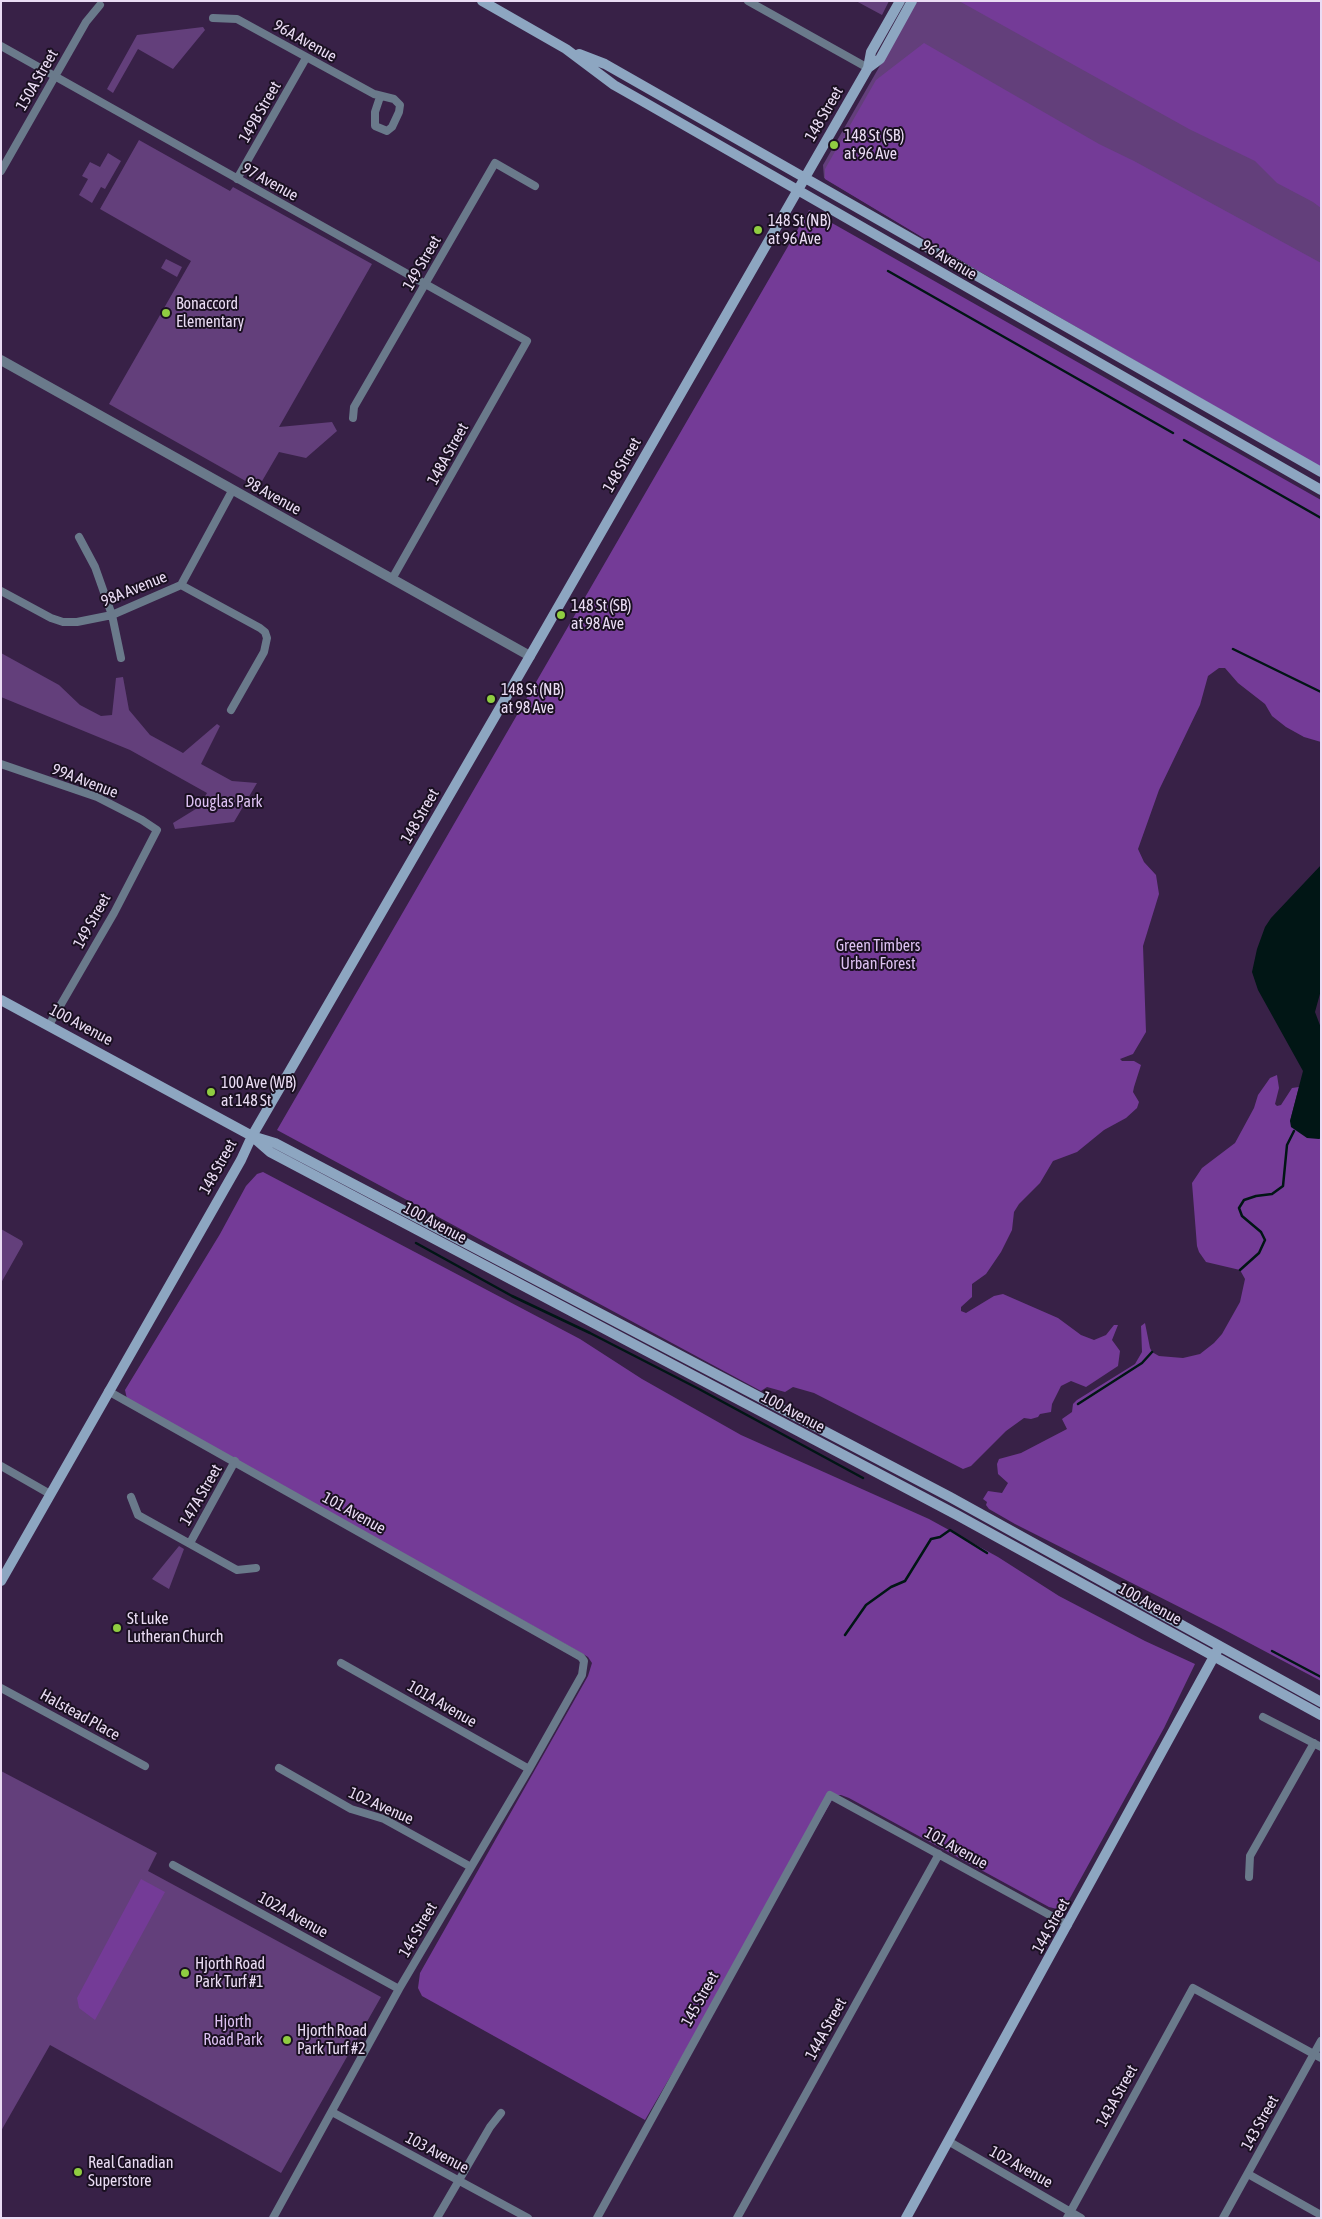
<!DOCTYPE html>
<style>
body{margin:0}
#map{position:relative;width:1322px;height:2219px;overflow:hidden;background:#382147;font-family:"Asap Condensed",sans-serif}
canvas{display:block}
.frame{position:absolute;inset:0;border:2px solid #eadcf4;pointer-events:none}
</style>
<div id="map">
<canvas width="1322" height="2219"></canvas>
<div class="frame"></div>
</div>
<script>
const c = document.querySelector('canvas').getContext('2d');
c.lineJoin = 'round';
function fill(path, color) { c.fillStyle = color; c.fill(path, 'evenodd'); }
const toPath = rows => new Path2D(rows.map(r => 'M' + r).join(''));
function trace(path, color, width, dash) { c.strokeStyle = color; c.lineWidth = width; c.lineCap = dash ? 'butt' : 'round'; c.setLineDash(dash || []); c.stroke(path); }
function label(font, color, halo, rows, align = 'center') {
  c.font = font + ' "Asap Condensed",sans-serif'; c.lineWidth = 4; c.setLineDash([]); c.textBaseline = 'middle'; c.strokeStyle = halo; c.fillStyle = color; for (const [text, x, y, turn = 0] of rows) {
    c.save(); c.translate(x, y); c.rotate((+turn || 0) * Math.PI / 180); c.textAlign = isNaN(turn) ? turn : align; if (halo) c.strokeText(text, 0, 0); c.fillText(text, 0, 0); c.restore();
  }
}
const green = toPath([
 [856,1,889,1,882,15],
 [917,1,1321,1,1321,467,972,267,824,178,823,165],
 [203,27,205,30,173,69,138,49,113,93,107,89,137,35],
 [139,140,230,191,233,187,372,264,279,427,332,422,337,431,306,458,279,452,258,488,109,404,191,261,100,209],
 [108,153,121,161,105,189,101,187,92,203,79,195,88,179,82,176,90,162,100,167],
 [166,259,182,267,177,277,161,268],
 [1,653,59,685,80,705,101,716,112,715,116,678,123,677,129,710,150,735,183,753,217,724,220,726,201,764,232,781,257,783,234,822,175,829,173,823,199,807,207,793,130,750,1,697],
 [1,1229,22,1241,23,1244,1,1283],
 [179,1546,184,1549,169,1589,152,1579],
 [1,1771,157,1853,148,1871,381,1997,281,2173,50,2045,1,2131]
]);
const forest = toPath([
 [959,1,1321,1,1321,208,1313,202,1277,183,1255,161,1189,129],
 [924,43,1099,144,1134,161,1321,263,1321,467,972,267,825,179,825,169,876,80],
 [809,210,1321,500,1321,742,1304,737,1286,727,1272,716,1265,704,1238,683,1225,668,1219,668,1208,676,1200,705,1159,790,1138,849,1144,862,1156,875,1159,894,1143,946,1146,1032,1133,1054,1120,1059,1122,1061,1134,1061,1141,1065,1134,1087,1133,1092,1139,1102,1137,1108,1126,1118,1104,1130,1077,1152,1053,1161,1040,1183,1019,1204,1014,1212,1012,1230,1001,1252,986,1274,972,1284,972,1297,961,1307,961,1311,966,1313,994,1296,1003,1294,1058,1318,1081,1335,1094,1340,1106,1335,1114,1325,1118,1325,1112,1340,1120,1351,1118,1366,1086,1387,1071,1381,1061,1386,1052,1404,1051,1412,1040,1414,1038,1417,1031,1419,1024,1418,1006,1431,971,1466,963,1469,814,1393,793,1387,785,1392,767,1387,761,1391,277,1130],
 [1277,1075,1279,1088,1275,1104,1277,1106,1281,1105,1292,1088,1299,1087,1290,1121,1319,1139,1321,1138,1321,1681,1221,1628,1015,1524,989,1509,986,1505,987,1502,983,1499,988,1491,1002,1493,1008,1483,998,1474,997,1464,999,1459,1021,1453,1067,1429,1062,1419,1072,1412,1073,1404,1077,1400,1135,1364,1142,1352,1141,1326,1145,1323,1150,1348,1152,1352,1159,1356,1183,1358,1200,1354,1214,1343,1222,1334,1240,1302,1245,1279,1240,1270,1206,1262,1199,1252,1197,1246,1192,1183,1202,1168,1235,1143,1254,1108,1258,1095,1270,1078],
 [263,1172,580,1339,642,1379,741,1435,929,1519,998,1557,1059,1596,1145,1641,1195,1664,1164,1728,1065,1907,1061,1910,1049,1907,849,1798,841,1795,835,1795,645,2120,422,1996,418,1988,420,1973,588,1676,592,1663,588,1657,583,1654,127,1399,125,1390,220,1234,246,1186,257,1174],
 [141,1879,165,1892,95,2020,79,2008,77,1998]
]);
const water = toPath([
 [1321,865,1321,990,1315,1012,1321,1028,1321,1138,1319,1139,1307,1138,1291,1127,1290,1121,1303,1071,1258,990,1252,972,1257,949,1265,927,1271,918]
]);
const stream = toPath([
 [888,271,1173,433],
 [1184,440,1321,518],
 [1233,649,1321,692],
 [416,1243,512,1296,590,1333,699,1389,863,1478],
 [1240,1270,1259,1253,1265,1240,1261,1232,1242,1216,1239,1208,1244,1200,1256,1196,1272,1194,1283,1186,1287,1145,1294,1131],
 [1078,1404,1142,1363,1152,1352],
 [845,1635,866,1605,891,1587,905,1581,931,1539,940,1537,950,1530,987,1553],
 [1272,1651,1321,1677]
]);
const minor = toPath([
 [748,1,868,68],
 [213,18,237,19,374,94,394,99,400,105,399,112,392,127,387,131,375,126,375,112,380,97],
 [1,46,527,341,392,579],
 [1,171,86,22,100,5],
 [237,179,306,58],
 [353,418,354,407,495,163,535,186],
 [79,537,95,567,112,615,121,658],
 [181,585,260,628,265,632,267,638,264,652,231,710],
 [181,585,232,491],
 [1,591,51,618,63,622,77,622,112,615,181,585],
 [1,764,97,797,142,820,157,830,114,913,49,1025],
 [108,1391,581,1657,584,1661,582,1675,529,1769,399,1989,273,2218],
 [1,1466,50,1494],
 [131,1497,138,1515,237,1570,256,1568],
 [190,1543,235,1461],
 [341,1663,529,1769],
 [1,1688,145,1766],
 [1263,1717,1321,1747],
 [279,1768,351,1809,384,1819,471,1867],
 [173,1865,399,1989],
 [1249,1877,1250,1856,1314,1743],
 [332,2112,528,2218],
 [948,2141,1081,2218],
 [1248,2174,1321,2215],
 [437,2218,490,2127,501,2113],
 [597,2218,830,1795,1068,1925],
 [737,2218,939,1854],
 [1067,2218,1193,1988,1321,2058],
 [1223,2218,1321,2041]
]);
const tertiary = toPath([
 [1,360,530,656]
]);
const secondary = toPath([
 [482,1,566,49,614,85,644,102,1321,490],
 [579,54,605,64,1321,472],
 [868,68,880,59,912,1],
 [1,1000,252,1136,275,1143,950,1497,1321,1702],
 [254,1138,270,1152,957,1515,1321,1715],
 [1,1581,241,1160,252,1136,530,656,868,68,871,52,900,1],
 [906,2218,1217,1651]
]);
const markers = [
 [834,145,5,"#90cd41"],
 [758,230,5,"#90cd41"],
 [166,313,5,"#90cd41"],
 [561,615,5,"#90cd41"],
 [491,699,5,"#90cd41"],
 [211,1092,5,"#90cd41"],
 [117,1628,5,"#90cd41"],
 [185,1973,5,"#90cd41"],
 [287,2040,5,"#90cd41"],
 [78,2172,5,"#90cd41"]
];
const streetNames = [
 ["96A Avenue",305,41,29],
 ["150A Street",37,80,-60],
 ["149B Street",260,112,-60],
 ["148 Street",824,114,-60],
 ["97 Avenue",270,182,29],
 ["96 Avenue",949,260,31],
 ["149 Street",422,263,-60],
 ["148A Street",448,454,-61],
 ["148 Street",622,465,-60],
 ["98 Avenue",273,496,29],
 ["98A Avenue",134,589,-22],
 ["99A Avenue",85,781,21],
 ["148 Street",420,816,-60],
 ["149 Street",92,921,-61],
 ["100 Avenue",81,1025,28],
 ["148 Street",218,1167,-61],
 ["100 Avenue",435,1223,28],
 ["100 Avenue",793,1412,28],
 ["147A Street",201,1495,-60],
 ["101 Avenue",354,1513,29],
 ["100 Avenue",1150,1604,29],
 ["101A Avenue",442,1704,30],
 ["Halstead Place",80,1715,29],
 ["102 Avenue",381,1806,24],
 ["101 Avenue",956,1848,29],
 ["102A Avenue",293,1915,29],
 ["144 Street",1051,1926,-61],
 ["146 Street",418,1930,-60],
 ["145 Street",700,1999,-61],
 ["144A Street",826,2029,-61],
 ["143A Street",1117,2096,-61],
 ["143 Street",1260,2123,-61],
 ["103 Avenue",437,2153,28],
 ["102 Avenue",1021,2167,29]
];
const poiNames = [
 ["148 St (SB)",844,136],
 ["at 96 Ave",844,154],
 ["148 St (NB)",768,221],
 ["at 96 Ave",768,239],
 ["Bonaccord",176,304],
 ["Elementary",176,322],
 ["148 St (SB)",571,606],
 ["at 98 Ave",571,624],
 ["148 St (NB)",501,690],
 ["at 98 Ave",501,708],
 ["100 Ave (WB)",221,1083],
 ["at 148 St",221,1101],
 ["St Luke",127,1619],
 ["Lutheran Church",127,1637],
 ["Hjorth Road",195,1964],
 ["Park Turf #1",195,1982],
 ["Hjorth Road",297,2031],
 ["Park Turf #2",297,2049],
 ["Real Canadian",88,2163],
 ["Superstore",88,2181]
];
const parkNames = [
 ["Douglas Park",224,802],
 ["Green Timbers",878,946],
 ["Urban Forest",878,964],
 ["Hjorth",233,2022],
 ["Road Park",233,2040]
];
fill(green, '#633f7b');
fill(forest, '#743b97');
fill(water, '#011615');
trace(stream, '#011615', 2.5);
trace(minor, '#6a7a8b', 8);
trace(tertiary, '#6a7a8b', 10);
trace(secondary, '#8da6c1', 10);
for (const [x, y, r, color] of markers) { const dot = new Path2D(); dot.arc(x, y, r, 0, 2 * Math.PI); c.fillStyle = color; c.fill(dot); trace(dot, '#1a1021', 2); }
label('16px', '#eadcf4', '#1a1021', streetNames);
label('16px', '#eadcf4', '#1a1021', poiNames, 'left');
label('16px', '#ddc1f2', '#1a1021', parkNames);
</script>
